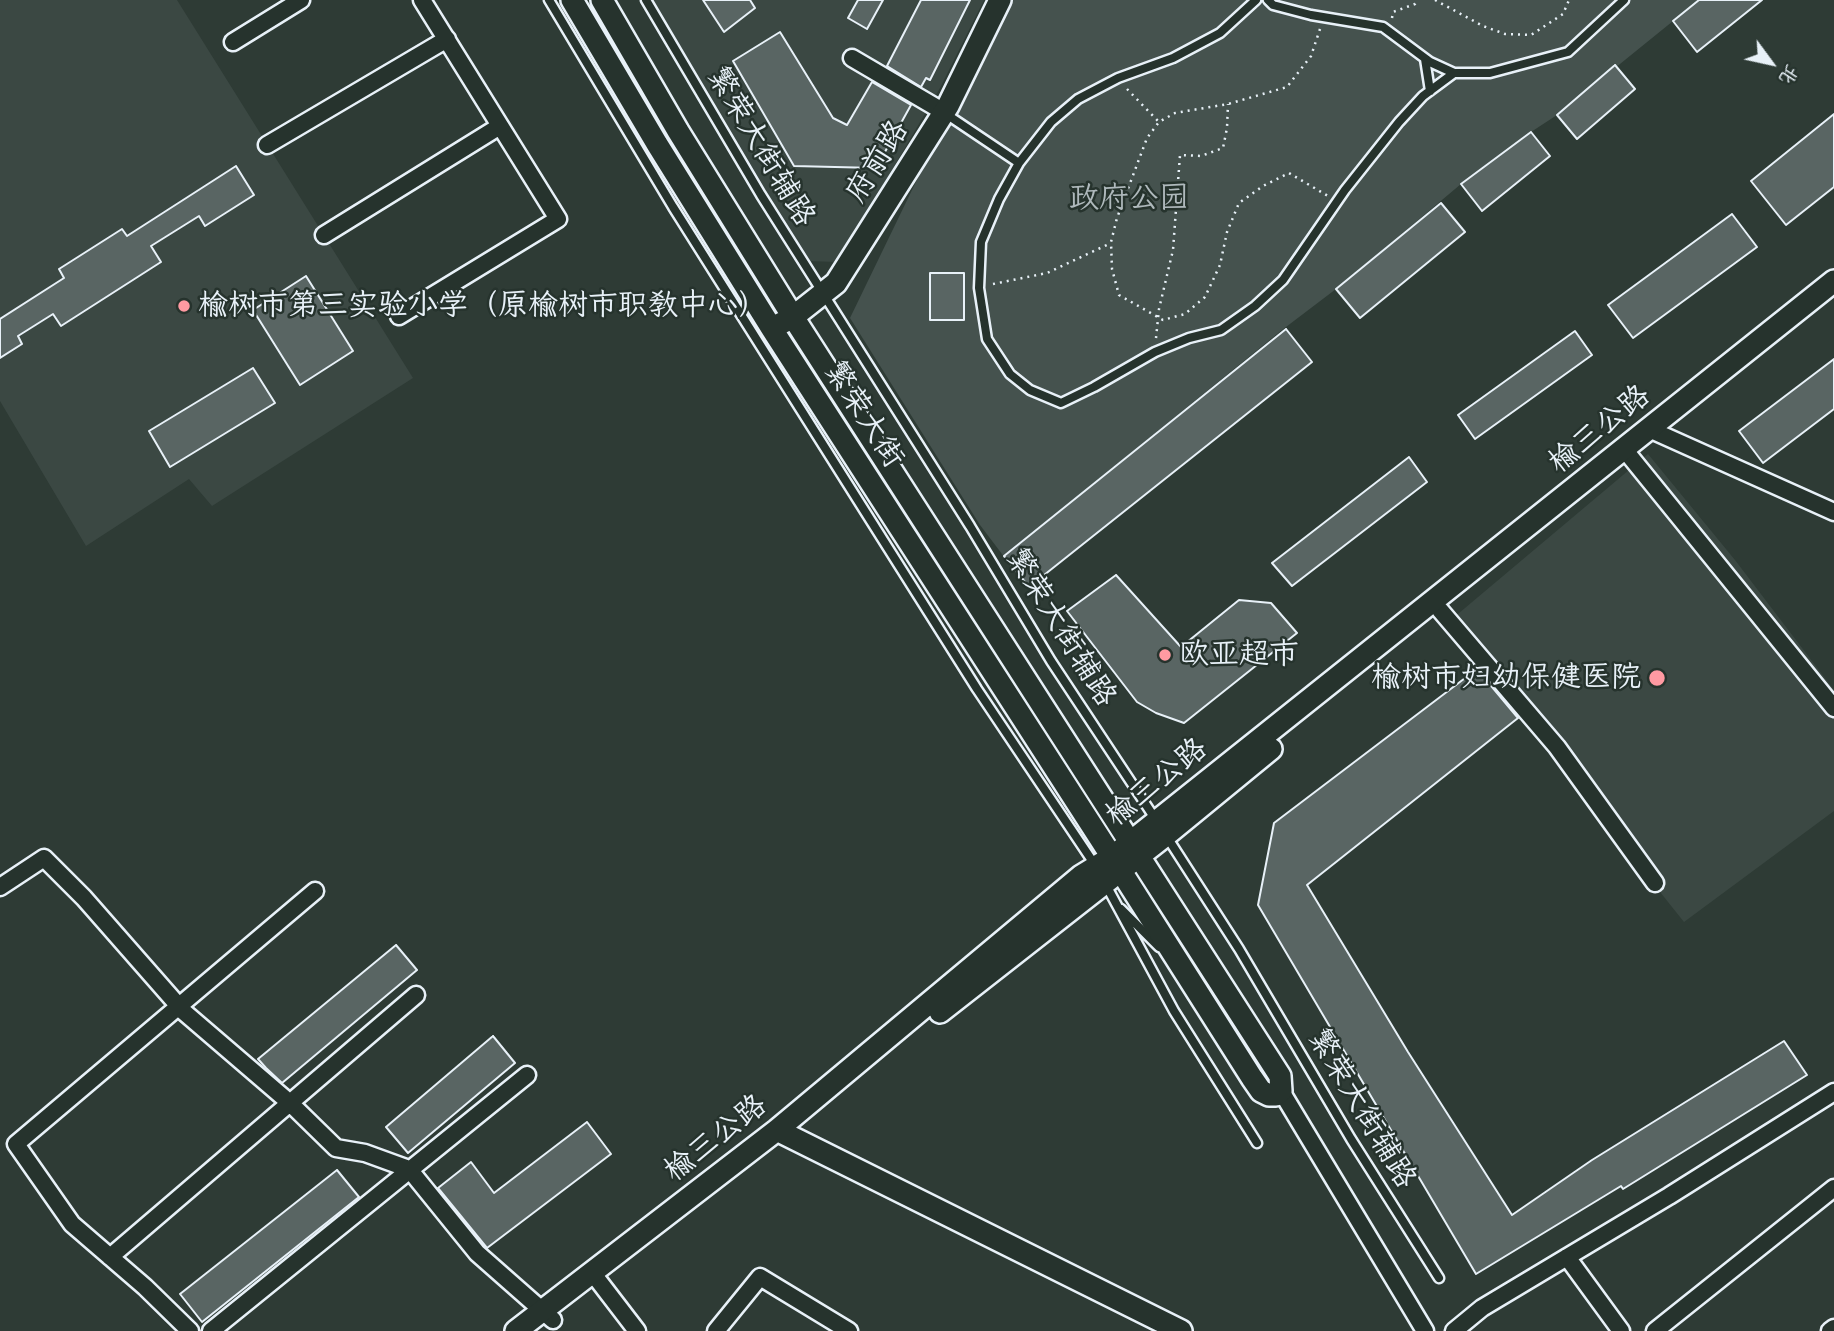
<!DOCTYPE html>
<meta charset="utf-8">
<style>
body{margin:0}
#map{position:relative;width:1834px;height:1331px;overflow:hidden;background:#2e3b35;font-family:Itim,"LXGW WenKai TC",sans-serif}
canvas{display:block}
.north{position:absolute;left:1736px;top:28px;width:70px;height:70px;-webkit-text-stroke:5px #26332d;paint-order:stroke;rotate:123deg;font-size:19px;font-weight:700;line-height:28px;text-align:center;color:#e8f1f8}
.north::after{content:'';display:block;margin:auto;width:24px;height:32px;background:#e8f1f8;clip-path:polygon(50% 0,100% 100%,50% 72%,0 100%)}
</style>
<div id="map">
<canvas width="1834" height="1331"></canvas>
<div class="north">北</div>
</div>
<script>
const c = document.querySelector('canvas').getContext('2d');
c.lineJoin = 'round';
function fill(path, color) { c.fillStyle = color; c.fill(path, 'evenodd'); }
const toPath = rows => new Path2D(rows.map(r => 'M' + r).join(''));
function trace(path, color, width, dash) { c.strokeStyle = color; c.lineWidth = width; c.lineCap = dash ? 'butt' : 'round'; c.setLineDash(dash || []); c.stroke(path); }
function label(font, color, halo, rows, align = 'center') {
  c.font = font + ' Itim,"LXGW WenKai TC",sans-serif'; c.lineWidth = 5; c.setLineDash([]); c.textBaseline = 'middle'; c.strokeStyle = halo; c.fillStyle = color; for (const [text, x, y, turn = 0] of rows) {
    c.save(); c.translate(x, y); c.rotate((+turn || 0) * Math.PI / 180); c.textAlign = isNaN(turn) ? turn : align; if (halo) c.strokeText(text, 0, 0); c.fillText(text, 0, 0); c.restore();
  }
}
const built = toPath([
 [0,0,177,0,413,378,212,506,189,479,86,546,0,401],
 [651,0,984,0,940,88,838,262,807,261],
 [1648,454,1735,560,1834,690,1834,811,1684,922,1446,624]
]);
const green = toPath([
 [1004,0,1699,0,1557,115,1531,132,1461,184,1336,289,1282,330,1004,556,1005,558,980,525,850,318]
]);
const building = toPath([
 [703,0,750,0,755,8,724,32,703,0],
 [858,0,883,0,867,29,848,18,858,0],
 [921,0,970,0,930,80,926,78,921,87,887,66,921,0],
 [1699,0,1762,0,1697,52,1673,21,1699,0],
 [780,32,833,118,847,125,872,82,911,105,876,168,794,166,733,61,780,32],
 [1615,65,1635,89,1577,139,1557,115,1615,65],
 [1834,114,1834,187,1786,225,1751,181,1834,114],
 [1531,132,1550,156,1482,211,1461,184,1531,132],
 [236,166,254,195,205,226,199,216,151,246,161,262,61,326,53,314,18,336,22,344,0,358,0,319,64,278,59,269,122,229,127,236,236,166],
 [1441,203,1465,232,1360,318,1336,289,1441,203],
 [1732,214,1757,247,1633,338,1608,305,1732,214],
 [930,273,964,273,964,320,930,320,930,273],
 [306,276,353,351,300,385,253,310,306,276],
 [1286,329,1312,362,1029,587,1004,556,1286,329],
 [1575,331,1592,355,1475,439,1458,415,1575,331],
 [1834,359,1834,409,1763,463,1739,431,1834,359],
 [253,368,275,403,170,467,149,431,253,368],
 [1409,457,1427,482,1292,586,1272,563,1409,457],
 [1116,575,1181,647,1239,600,1271,603,1297,633,1184,723,1156,713,1137,702,1067,611,1116,575],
 [1477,669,1518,718,1307,885,1408,1052,1512,1215,1592,1160,1784,1041,1807,1075,1623,1189,1621,1186,1476,1274,1258,905,1274,823,1477,669],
 [396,945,417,970,282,1083,266,1068,258,1059,396,945],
 [493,1036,515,1063,408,1153,386,1127,493,1036],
 [587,1122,611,1154,487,1248,438,1188,471,1162,494,1193,587,1122],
 [337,1170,359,1197,202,1322,180,1294,337,1170]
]);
const path = toPath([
 [1435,0,1483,26,1505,34,1531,35,1563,14,1569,0],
 [1392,18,1393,12,1415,4,1418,0],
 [1320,29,1311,56,1287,87,1228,104,1175,113,1159,122,1147,138,1117,218,1111,242,1112,269,1119,295,1163,320,1185,314,1205,297,1220,265,1227,232,1239,203,1263,186,1289,173,1328,196],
 [1127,89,1159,122],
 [993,284,1047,273,1111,243],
 [1156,338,1159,309,1173,250,1180,155,1201,156,1223,148,1227,128,1228,104]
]);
const lane = toPath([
 [549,0,673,207,977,689,1095,865],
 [646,0,761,195,970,526,1051,661,1156,820],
 [1256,0,1220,33,1173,58,1118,78,1078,99,1051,122,1019,163,999,199,981,242,979,288,987,339,1010,374,1030,390,1061,403,1094,387,1155,352,1189,338,1221,330,1255,306,1283,280,1345,190,1399,122,1423,96,1454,73],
 [1268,0,1273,5,1311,15,1383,27,1430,62,1454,73,1490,73,1568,52,1624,0],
 [1425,59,1430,91],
 [946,114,1019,163],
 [1167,837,1239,949,1351,1139,1439,1278],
 [1106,885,1174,1011,1257,1143],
 [1121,909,1159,947]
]);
const street = toPath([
 [233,42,301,0],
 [852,58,944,112],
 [267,145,447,39],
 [324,235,500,126],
 [399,316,558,219,422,0],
 [1649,429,1834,512],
 [1624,449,1834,708],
 [1440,610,1557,747,1655,883],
 [0,887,44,858,84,898,184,1012,290,1103,336,1148,365,1153,409,1169,477,1253,553,1320],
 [1281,1091,1425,1331],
 [110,1257,416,995],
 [1567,1257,1621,1331],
 [591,1271,637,1331],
 [190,1331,145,1287,72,1224,16,1144,315,891],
 [211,1331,527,1075],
 [716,1331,760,1277,849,1331],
 [1454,1331,1482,1308,1669,1196,1834,1092],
 [1655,1331,1834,1188],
 [1830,1331,1834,1328]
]);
const secondary = toPath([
 [572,0,657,144,772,329,1112,857,1252,1078,1261,1091,1269,1095,1276,1095,1281,1091,1280,1076,793,317,678,131,602,0],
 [780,324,793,317,836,283,948,106,1000,0],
 [940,1012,1166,835,1271,749],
 [777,1130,1181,1331],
 [516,1331,777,1130,1081,876,1112,857,1834,281]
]);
const markers = [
 [184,306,7,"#ff9aa2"],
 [1165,655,7,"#ff9aa2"],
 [1657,678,9,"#ff9aa2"]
];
const streetNames = [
 ["繁荣大街辅路",760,147,59],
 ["府前路",878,162,-58],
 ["繁荣大街",863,415,57],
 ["榆三公路",1600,430,-39],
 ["繁荣大街辅路",1060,628,58],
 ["榆三公路",1157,783,-39],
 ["繁荣大街辅路",1361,1109,59],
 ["榆三公路",716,1139,-38]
];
const parkNames = [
 ["政府公园",1129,199]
];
const poiNames = [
 ["榆树市第三实验小学（原榆树市职教中心）",198,306],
 ["欧亚超市",1179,655],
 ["榆树市妇幼保健医院",1641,678,"right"]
];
fill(built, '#3b4843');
fill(green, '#45524e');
fill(building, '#596563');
trace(building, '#e8f1f8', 2);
trace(lane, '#e8f1f8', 13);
trace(street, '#e8f1f8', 21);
trace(secondary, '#e8f1f8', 26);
trace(path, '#e8f1f8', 2.5, [2, 5]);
trace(lane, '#26332d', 8);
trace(street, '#26332d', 16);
trace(secondary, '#26332d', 21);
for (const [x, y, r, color] of markers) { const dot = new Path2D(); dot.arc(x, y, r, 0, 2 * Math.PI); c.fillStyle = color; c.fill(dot); trace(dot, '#26332d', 2.5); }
label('30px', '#e8f1f8', '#26332d', streetNames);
label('30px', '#afb9bc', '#26332d', parkNames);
label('30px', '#e8f1f8', '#26332d', poiNames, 'left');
</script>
